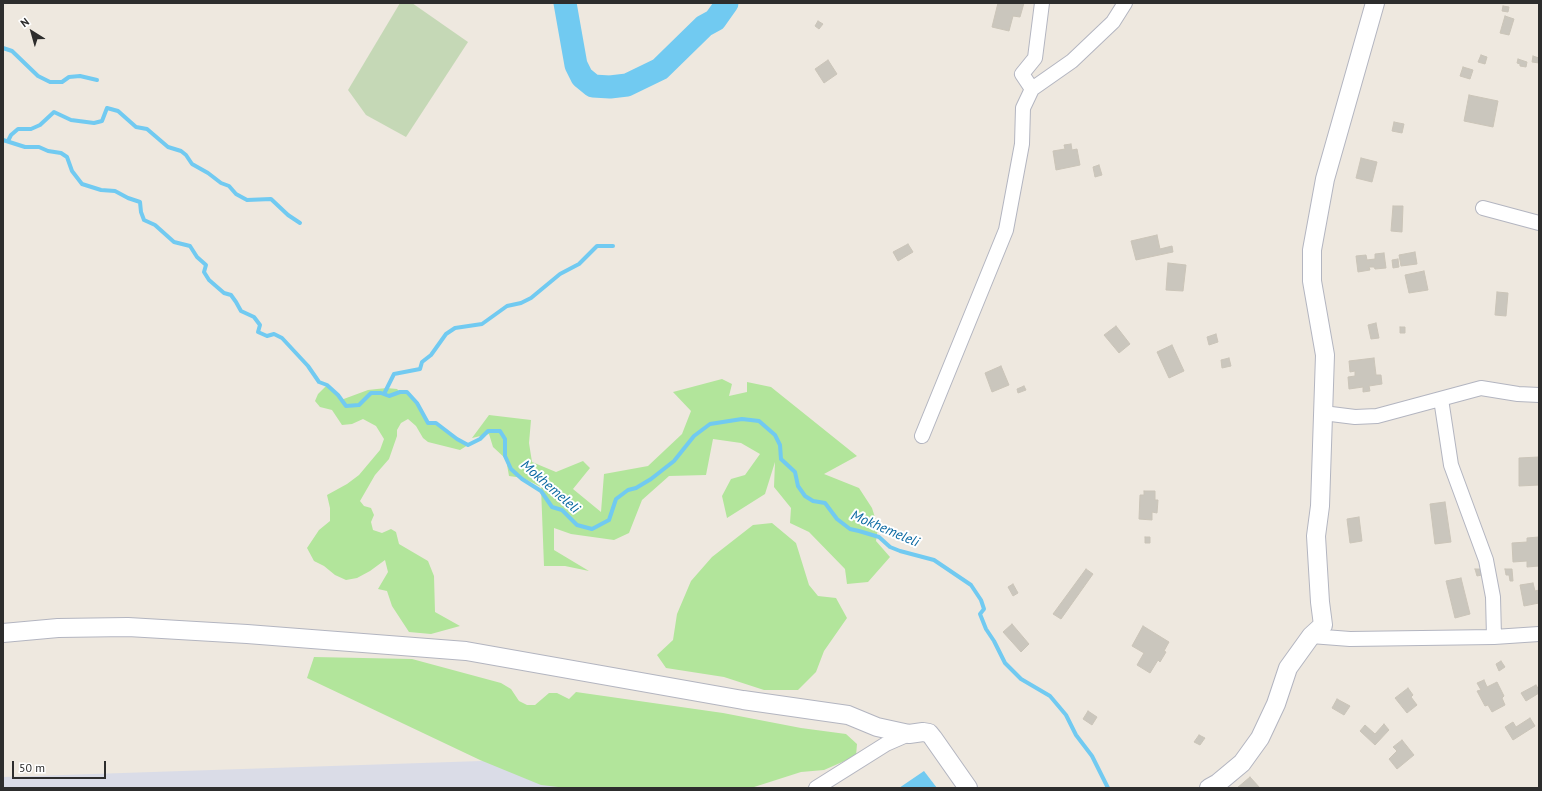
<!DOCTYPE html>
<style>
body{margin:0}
#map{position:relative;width:1542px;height:791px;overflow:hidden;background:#eee8df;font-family:"PT Sans",sans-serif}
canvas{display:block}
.frame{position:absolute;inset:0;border:4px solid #2d2d2d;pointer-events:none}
.north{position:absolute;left:12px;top:12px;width:40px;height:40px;-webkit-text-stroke:3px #fff;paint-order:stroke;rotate:323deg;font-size:11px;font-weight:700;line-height:16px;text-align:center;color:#2d2d2d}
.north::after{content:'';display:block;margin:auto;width:14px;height:18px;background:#2d2d2d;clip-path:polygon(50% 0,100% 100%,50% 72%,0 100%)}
.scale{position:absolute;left:12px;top:761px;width:94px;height:18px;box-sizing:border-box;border:2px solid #2d2d2d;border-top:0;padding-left:5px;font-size:12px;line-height:14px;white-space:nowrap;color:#2d2d2d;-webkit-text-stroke:3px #fff;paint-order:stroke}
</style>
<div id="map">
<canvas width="1542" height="791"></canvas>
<div class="frame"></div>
<div class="north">N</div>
<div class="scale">50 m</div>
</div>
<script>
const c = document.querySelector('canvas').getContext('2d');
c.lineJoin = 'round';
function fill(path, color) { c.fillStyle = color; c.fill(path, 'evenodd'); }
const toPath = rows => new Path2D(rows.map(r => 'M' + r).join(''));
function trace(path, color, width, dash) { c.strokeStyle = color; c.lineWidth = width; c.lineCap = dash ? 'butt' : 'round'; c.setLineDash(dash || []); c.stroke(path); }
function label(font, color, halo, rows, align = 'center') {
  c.font = font + ' "PT Sans",sans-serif'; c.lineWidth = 4; c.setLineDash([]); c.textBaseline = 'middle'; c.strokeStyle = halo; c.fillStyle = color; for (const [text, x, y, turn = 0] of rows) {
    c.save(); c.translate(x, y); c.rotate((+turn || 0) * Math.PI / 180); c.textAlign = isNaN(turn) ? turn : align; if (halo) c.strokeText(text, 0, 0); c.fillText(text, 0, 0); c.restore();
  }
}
const airport = toPath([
 [571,758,572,788,3,788,3,777]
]);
const green = toPath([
 [722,379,732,384,729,396,747,392,747,382,771,387,857,456,824,474,859,488,872,508,878,527,876,541,890,557,868,582,847,584,845,569,809,532,790,523,791,508,774,487,775,462,765,494,727,518,722,496,731,479,745,475,760,454,741,443,713,439,706,475,669,476,642,500,629,533,614,540,571,534,554,528,554,550,589,571,565,566,544,566,541,487,523,478,509,476,506,459,493,447,489,434,472,438,489,415,531,420,529,443,532,462,556,472,583,461,590,468,573,489,601,512,604,474,648,466,682,434,691,411,673,392],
 [327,385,338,395,341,400,368,390,377,389,387,388,397,389,400,392,407,392,417,403,428,423,436,423,457,439,468,445,460,450,428,442,423,438,416,426,408,419,401,423,397,430,397,436,389,459,375,475,360,501,364,506,371,508,374,515,371,522,373,530,382,533,391,529,396,532,399,544,428,561,434,576,435,612,460,626,431,634,409,632,392,606,387,591,378,589,388,572,385,560,370,571,357,578,346,580,335,575,324,566,314,561,307,548,319,530,330,521,330,508,327,495,347,484,359,475,380,450,384,439,376,426,363,419,352,424,342,425,332,410,320,407,315,401,318,394],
 [772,523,796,543,809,585,818,596,836,598,847,618,824,651,816,672,798,690,764,690,724,677,666,668,657,655,673,640,677,614,691,581,712,557,753,525],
 [314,657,412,659,501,683,511,689,519,701,527,705,535,705,549,693,557,693,569,699,576,692,723,713,801,728,846,734,857,744,856,756,824,770,801,772,751,788,567,788,541,785,480,760,307,678]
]);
const cemetery = toPath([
 [400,3,412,3,468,42,406,137,366,115,348,90]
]);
const water = toPath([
 [924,771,937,788,899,788]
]);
const stream = toPath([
 [3,48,12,51,38,76,50,82,62,82,69,77,80,76,97,80],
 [3,140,25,147,39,147,48,151,61,153,67,157,72,171,82,184,101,190,115,191,128,198,140,202,141,212,144,220,155,225,174,242,190,246,197,257,206,265,204,272,209,280,224,293,231,295,236,302,241,311,254,317,260,325,258,332,267,336,274,334,282,338,308,366,319,382,327,385,338,395,346,406,359,405,371,393,381,393,389,396,400,392,407,392,417,403,428,423,436,423,457,439,468,445,480,439,488,431,500,431,505,439,505,456,511,469,522,479,541,491,552,507,562,510,577,525,592,529,609,520,616,499,628,490,636,488,651,479,674,461,694,436,710,424,742,419,759,421,775,435,780,445,781,459,795,472,798,486,805,496,813,501,825,503,837,519,850,529,859,531,879,537,890,547,900,551,934,560,971,585,981,600,984,609,980,614,986,629,994,641,1005,663,1021,679,1050,696,1066,715,1076,735,1092,756,1108,788],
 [8,141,11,135,18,129,31,129,40,125,54,112,71,120,94,123,102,121,107,108,118,111,136,127,147,129,168,147,181,151,186,155,192,164,208,173,221,183,229,186,236,194,247,200,271,199,288,215,300,223],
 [384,394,394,374,420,369,422,362,431,355,446,334,455,328,482,324,507,306,521,303,531,298,560,274,579,264,597,246,613,246]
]);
const river = toPath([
 [565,3,576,65,582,77,593,86,610,87,627,85,660,69,704,26,715,20,727,3]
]);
const building = toPath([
 [998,3,1024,3,1020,17,1013,16,1009,31,992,27,998,3],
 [1503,6,1509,7,1508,12,1502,11,1503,6],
 [1505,16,1514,19,1509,35,1500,33,1505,16],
 [818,21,823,24,819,29,815,26,818,21],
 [1481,55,1487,57,1485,64,1478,62,1481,55],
 [1533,56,1539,58,1539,63,1532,62,1533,56],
 [1518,59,1527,62,1526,67,1520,66,1520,64,1517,63,1518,59],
 [828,60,837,74,824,83,815,69,828,60],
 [1463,67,1473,70,1470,79,1460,76,1463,67],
 [1469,95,1498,101,1493,127,1464,121,1469,95],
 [1394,122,1404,124,1402,133,1392,131,1394,122],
 [1071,144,1072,150,1077,149,1080,165,1056,170,1053,151,1065,149,1064,145,1071,144],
 [1361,158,1377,162,1372,182,1356,178,1361,158],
 [1099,165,1102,175,1095,177,1093,167,1099,165],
 [1393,206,1403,206,1402,232,1391,231,1393,206],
 [1157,235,1160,249,1172,246,1173,252,1136,260,1131,241,1157,235],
 [908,244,913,252,898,261,893,252,908,244],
 [1415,252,1417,264,1401,266,1399,255,1415,252],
 [1384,253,1386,268,1375,269,1374,267,1369,267,1370,270,1358,272,1356,256,1366,255,1367,260,1375,259,1375,254,1384,253],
 [1398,259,1399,267,1393,268,1392,260,1398,259],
 [1168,263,1186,265,1183,291,1166,290,1168,263],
 [1424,271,1428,290,1409,293,1405,275,1424,271],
 [1497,292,1508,293,1506,316,1495,315,1497,292],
 [1376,323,1379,338,1371,339,1368,325,1376,323],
 [1116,326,1130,344,1119,353,1104,335,1116,326],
 [1400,327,1405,327,1405,333,1400,333,1400,327],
 [1216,334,1218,342,1209,345,1207,337,1216,334],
 [1172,345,1184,371,1169,378,1157,352,1172,345],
 [1229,358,1231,366,1222,368,1221,360,1229,358],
 [1374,358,1376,375,1381,375,1382,384,1369,386,1370,391,1363,392,1363,387,1349,389,1348,377,1355,376,1355,371,1350,372,1349,361,1374,358],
 [1001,366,1009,385,992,392,985,373,1001,366],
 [1024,386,1026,390,1018,393,1017,389,1024,386],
 [1539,457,1539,485,1519,486,1519,458,1539,457],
 [1144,491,1155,491,1155,500,1158,500,1157,513,1152,512,1152,520,1139,519,1140,495,1144,495,1144,491],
 [1445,502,1451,542,1435,544,1430,504,1445,502],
 [1359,517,1362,541,1350,543,1347,519,1359,517],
 [1145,537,1150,537,1150,543,1145,543,1145,537],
 [1539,537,1539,566,1527,567,1527,561,1513,562,1512,543,1527,542,1527,538,1539,537],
 [1086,569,1093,574,1061,619,1053,614,1086,569],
 [1475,569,1481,569,1482,575,1477,576,1475,569],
 [1505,569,1512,569,1513,581,1510,581,1509,575,1506,575,1505,569],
 [1461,578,1470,614,1455,618,1446,581,1461,578],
 [1533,583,1535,591,1539,590,1539,603,1524,606,1520,585,1533,583],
 [1013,584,1018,593,1013,596,1008,587,1013,584],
 [1012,624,1029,644,1021,652,1003,632,1012,624],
 [1143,626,1169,642,1164,651,1166,652,1160,662,1158,660,1150,673,1137,665,1144,653,1132,646,1143,626],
 [1501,661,1505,667,1499,671,1496,664,1501,661],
 [1484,680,1487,687,1497,682,1504,696,1502,698,1505,705,1492,712,1488,705,1485,706,1477,691,1481,690,1477,683,1484,680],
 [1536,685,1539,690,1539,693,1526,701,1521,693,1536,685],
 [1408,688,1413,695,1411,697,1417,705,1407,713,1395,698,1408,688],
 [1337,699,1350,706,1344,715,1332,708,1337,699],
 [1088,711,1097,717,1092,725,1083,719,1088,711],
 [1530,718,1535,726,1513,740,1505,727,1513,722,1516,727,1530,718],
 [1384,724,1389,730,1375,745,1360,731,1365,725,1375,734,1384,724],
 [1199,735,1205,738,1200,745,1194,742,1199,735],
 [1402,740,1414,755,1397,769,1389,759,1397,751,1393,747,1402,740],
 [1250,777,1260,788,1237,788,1250,777]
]);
const minor = toPath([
 [1032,89,1022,74,1035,58,1042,3],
 [1483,208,1539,223],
 [1441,399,1451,465,1486,560,1493,597,1494,637],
 [1323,413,1355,417,1377,416,1481,388,1518,394,1539,395],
 [922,436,1006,230,1022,144,1023,108,1032,89,1072,61,1113,22,1125,3],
 [1311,636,1350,639,1494,637,1539,634],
 [816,788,886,744,909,734]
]);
const tertiary = toPath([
 [3,633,58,628,128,627,247,634,466,651,743,700,848,715,877,727,909,734,923,732,929,733,933,738,968,788],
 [1209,788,1218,783,1242,763,1260,738,1276,704,1288,668,1311,636,1323,625,1320,602,1316,536,1320,506,1325,355,1312,281,1312,250,1325,179,1375,3]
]);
const waterNames = [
 ["Mokhemeleli",550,487,41],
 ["Mokhemeleli",885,529,23]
];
fill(airport, '#dadce7');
fill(green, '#b2e59b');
fill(cemetery, '#c5d8b6');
fill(water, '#71caf1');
trace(stream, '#71caf1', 4);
trace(river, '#71caf1', 23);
fill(building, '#cac6bd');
trace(building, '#cac4b8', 1);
trace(minor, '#b3b5c0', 16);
trace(tertiary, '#b3b5c0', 20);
trace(minor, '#fff', 14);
trace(tertiary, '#fff', 18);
label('italic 14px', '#0b69a2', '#fff', waterNames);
</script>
